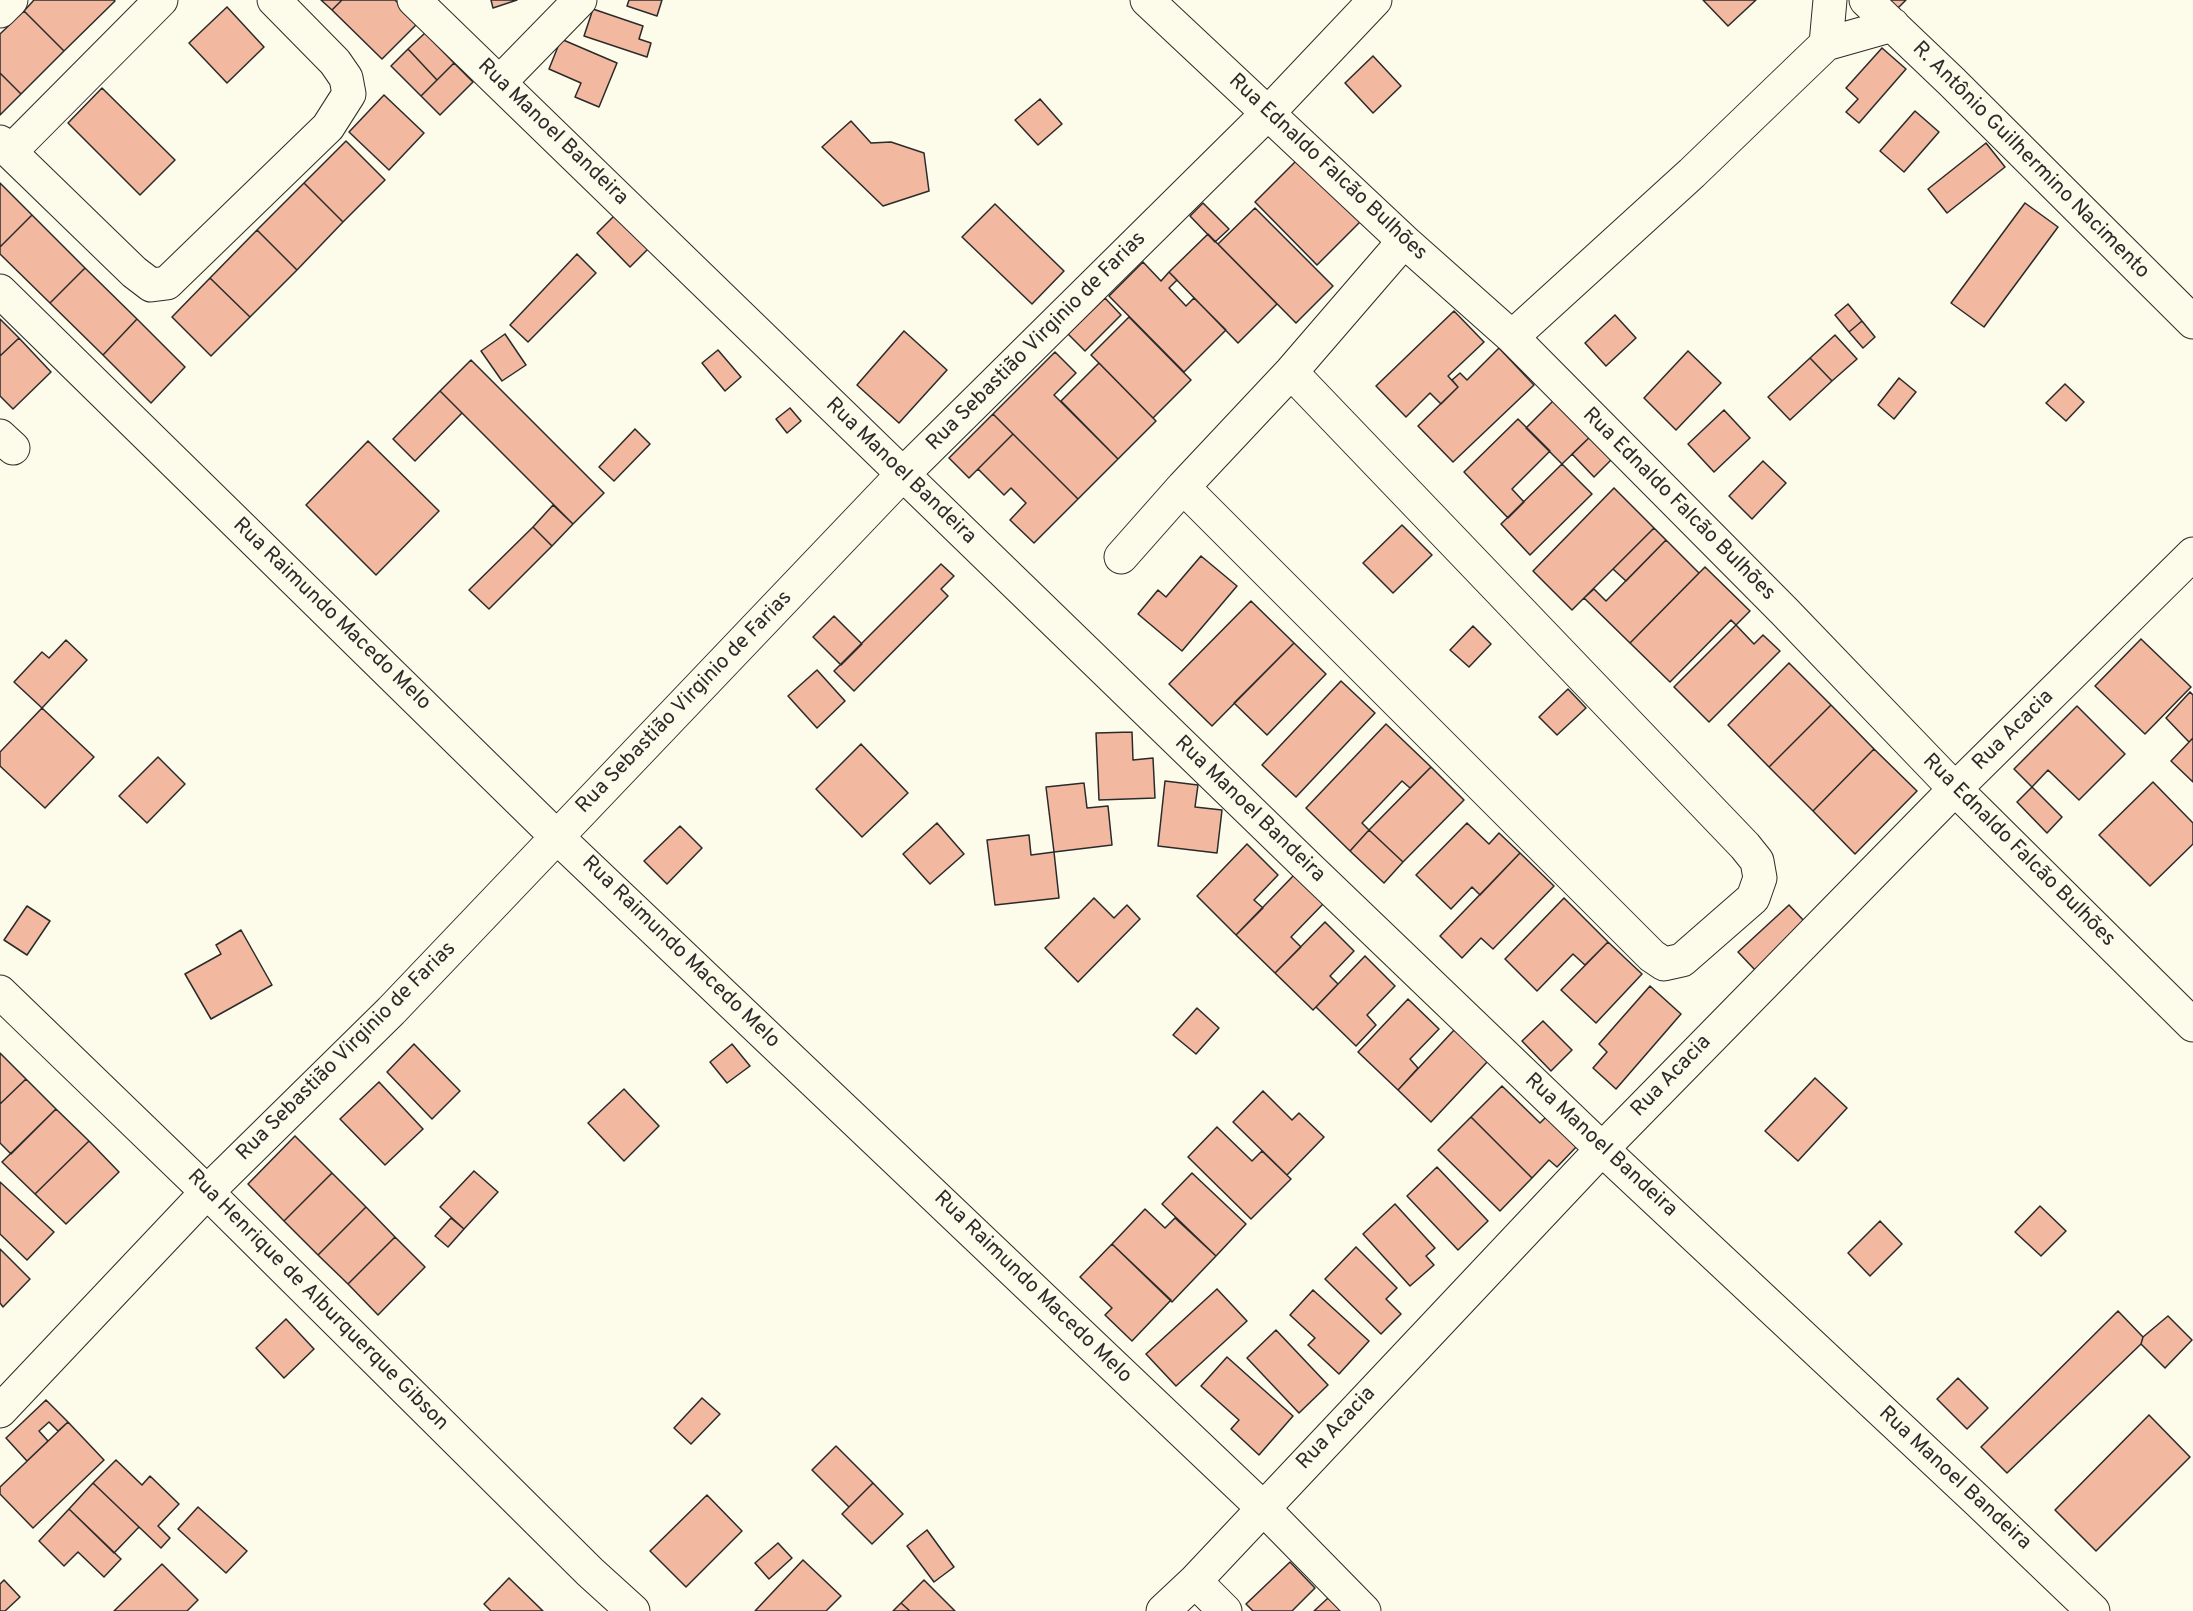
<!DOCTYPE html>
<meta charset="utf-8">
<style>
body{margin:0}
canvas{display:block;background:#fdfbea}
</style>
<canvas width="2193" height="1611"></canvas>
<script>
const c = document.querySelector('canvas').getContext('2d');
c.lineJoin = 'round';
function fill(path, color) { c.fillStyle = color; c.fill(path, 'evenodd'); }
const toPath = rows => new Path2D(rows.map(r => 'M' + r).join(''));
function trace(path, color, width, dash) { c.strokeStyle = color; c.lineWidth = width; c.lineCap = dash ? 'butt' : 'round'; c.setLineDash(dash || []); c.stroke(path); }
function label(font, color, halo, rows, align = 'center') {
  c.font = font + ' Overpass,sans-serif'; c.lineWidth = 4.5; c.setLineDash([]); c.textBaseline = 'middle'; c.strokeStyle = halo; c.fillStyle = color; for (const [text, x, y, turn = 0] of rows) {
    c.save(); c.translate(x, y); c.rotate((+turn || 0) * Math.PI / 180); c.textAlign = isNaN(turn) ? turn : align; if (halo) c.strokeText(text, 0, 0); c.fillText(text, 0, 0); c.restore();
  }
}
const building = toPath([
 [34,0,114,0,115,1,64,51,24,11,34,0],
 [321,0,342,0,332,10,321,0],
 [342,0,395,0,418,23,382,59,332,10,342,0],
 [491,0,517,0,493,8,491,0],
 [629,0,662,0,657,16,627,6,629,0],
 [1703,0,1756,0,1728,26,1703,0],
 [1876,0,1906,0,1891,15,1876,0],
 [227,7,264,47,227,83,189,43,227,7],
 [593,9,643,26,639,39,651,43,647,57,584,36,593,9],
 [24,11,64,51,21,94,0,73,0,34,24,11],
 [425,33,454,63,437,80,408,49,425,33],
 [561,39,617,63,599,107,575,97,581,83,549,69,561,39],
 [1882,48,1906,69,1859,123,1846,112,1858,99,1846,88,1882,48],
 [408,49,437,80,421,96,391,66,408,49],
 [1373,56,1401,86,1373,113,1345,83,1373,56],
 [454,63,473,82,440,115,421,96,454,63],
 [0,73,21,94,0,115,0,73],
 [102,88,175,160,140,195,68,123,102,88],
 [384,95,424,133,389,170,349,132,384,95],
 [1040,99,1062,124,1038,145,1015,120,1040,99],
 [1915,111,1939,132,1904,172,1880,151,1915,111],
 [851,121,871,143,891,142,924,153,929,191,883,206,822,147,851,121],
 [346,141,385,180,343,222,304,183,346,141],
 [1986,143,2005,167,1947,213,1928,189,1986,143],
 [1298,159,1360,222,1317,265,1255,202,1298,159],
 [0,183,32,215,0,247,0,183],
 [304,183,343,222,297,270,257,230,304,183],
 [1203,203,1229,229,1215,242,1190,216,1203,203],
 [2025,203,2058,227,1984,327,1951,303,2025,203],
 [995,204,1064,271,1032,304,962,237,995,204],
 [1255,208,1333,286,1296,323,1218,244,1255,208],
 [619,211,652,245,630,267,597,233,619,211],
 [32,215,85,268,50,303,0,254,0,247,32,215],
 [257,230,297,270,250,317,210,278,257,230],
 [1208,234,1277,304,1238,343,1169,272,1208,234],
 [577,254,596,273,528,342,510,325,577,254],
 [1143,262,1161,281,1169,272,1177,280,1169,288,1186,306,1194,298,1226,330,1184,372,1109,296,1143,262],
 [85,268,137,319,103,355,50,303,85,268],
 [210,278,250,317,211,356,172,317,210,278],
 [1105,298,1121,315,1085,351,1068,334,1105,298],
 [1848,304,1862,321,1849,332,1835,315,1848,304],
 [1454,311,1484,342,1448,376,1458,387,1441,404,1430,393,1406,417,1376,386,1454,311],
 [1615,315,1636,338,1606,366,1585,343,1615,315],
 [1129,317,1191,380,1153,418,1091,355,1129,317],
 [0,319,19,338,0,356,0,319],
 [137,319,185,367,151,403,103,355,137,319],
 [1862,321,1875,337,1863,348,1849,332,1862,321],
 [904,331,947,370,899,423,857,385,904,331],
 [505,334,526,365,502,381,481,351,505,334],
 [1835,335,1857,359,1832,381,1810,358,1835,335],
 [19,338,51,372,13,409,0,396,0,356,19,338],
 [1499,348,1534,385,1453,462,1418,426,1458,387,1452,380,1460,373,1467,380,1499,348],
 [718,350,741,377,725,391,702,363,718,350],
 [1688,351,1721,383,1676,430,1644,398,1688,351],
 [1055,352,1076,373,1054,395,1118,459,1078,499,993,414,1055,352],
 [1810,358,1832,381,1790,420,1768,397,1810,358],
 [471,360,604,493,573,524,440,391,471,360],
 [1099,363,1156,421,1118,459,1061,401,1099,363],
 [1899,378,1916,392,1894,419,1878,405,1899,378],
 [2065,384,2084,402,2066,421,2046,403,2065,384],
 [440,391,462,413,415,461,393,439,440,391],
 [1556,398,1592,435,1562,464,1526,428,1556,398],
 [790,408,801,421,787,433,776,419,790,408],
 [1724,410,1750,438,1714,472,1688,444,1724,410],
 [993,414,1013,434,969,478,949,458,993,414],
 [1518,419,1550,451,1512,489,1524,502,1508,518,1464,472,1518,419],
 [635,429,650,444,614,481,599,467,635,429],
 [1013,434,1078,499,1034,543,1010,520,1026,503,1011,488,1004,495,978,469,1013,434],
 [1592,435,1614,457,1594,477,1572,454,1592,435],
 [368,441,439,511,376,575,306,505,368,441],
 [1763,461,1786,483,1752,519,1729,496,1763,461],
 [1562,464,1592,494,1530,555,1501,524,1562,464],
 [1614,488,1654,528,1572,610,1533,571,1614,488],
 [553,505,573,524,552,546,533,527,553,505],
 [1402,525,1432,555,1393,593,1363,563,1402,525],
 [533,527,552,546,489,609,469,590,533,527],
 [1654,528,1666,540,1626,581,1613,569,1654,528],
 [1666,540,1699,573,1630,643,1584,598,1594,589,1606,601,1666,540],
 [1201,556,1237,586,1182,651,1138,614,1158,590,1166,597,1201,556],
 [941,564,954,576,941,589,948,596,854,691,834,671,941,564],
 [1705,567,1750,611,1736,625,1731,620,1670,682,1630,643,1705,567],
 [1251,601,1294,643,1212,726,1169,684,1251,601],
 [834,616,862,644,841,665,813,637,834,616],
 [1736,625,1754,644,1763,635,1780,651,1709,722,1674,687,1736,625],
 [1473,626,1491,644,1469,667,1450,650,1473,626],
 [2141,639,2191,687,2145,734,2095,686,2141,639],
 [66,640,87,660,42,708,14,682,42,652,49,658,66,640],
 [1294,643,1326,674,1267,735,1234,703,1294,643],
 [1789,663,1831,705,1769,767,1728,725,1789,663],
 [817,670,845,701,817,728,788,696,817,670],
 [1341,681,1375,713,1296,797,1262,765,1341,681],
 [1568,689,1586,708,1557,735,1539,717,1568,689],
 [2190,692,2193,695,2193,738,2189,742,2166,718,2190,692],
 [1831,705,1874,749,1813,811,1769,767,1831,705],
 [2077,706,2125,754,2079,800,2048,770,2032,787,2014,769,2077,706],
 [42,708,94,757,45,808,0,766,0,752,42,708],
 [1386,724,1431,767,1410,788,1402,781,1362,823,1369,830,1350,851,1306,808,1386,724],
 [1132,732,1133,760,1153,758,1155,798,1099,800,1096,733,1132,732],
 [2193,738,2193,782,2171,761,2193,738],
 [861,744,908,793,862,837,816,789,861,744],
 [1874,749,1917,791,1855,854,1813,811,1874,749],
 [158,757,185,784,147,823,119,796,158,757],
 [1431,767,1464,800,1403,862,1369,830,1431,767],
 [1165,781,1198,785,1195,807,1222,810,1217,853,1158,846,1165,781],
 [2153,782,2193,823,2193,844,2150,886,2099,835,2153,782],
 [1084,783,1087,808,1108,806,1112,845,1054,852,1046,787,1084,783],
 [2032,787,2062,817,2047,833,2017,802,2032,787],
 [937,823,964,854,930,884,903,854,937,823],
 [1467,823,1489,844,1499,833,1520,853,1480,895,1472,887,1451,909,1416,875,1467,823],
 [680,826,702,848,667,884,644,861,680,826],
 [1369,830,1403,862,1384,883,1350,851,1369,830],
 [1029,835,1031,855,1054,852,1059,898,995,905,987,840,1029,835],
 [1247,844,1278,875,1254,900,1263,908,1236,935,1197,896,1247,844],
 [1520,853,1554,886,1493,949,1481,938,1462,958,1440,936,1520,853],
 [1295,874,1324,903,1291,937,1301,947,1275,973,1236,935,1295,874],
 [1094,898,1114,918,1127,905,1140,919,1078,982,1045,948,1094,898],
 [1564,898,1608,942,1585,965,1573,954,1537,991,1505,959,1564,898],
 [1789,905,1807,924,1756,971,1738,952,1789,905],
 [27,906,50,921,27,955,4,940,27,906],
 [1325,922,1354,951,1330,976,1338,984,1313,1010,1275,973,1325,922],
 [241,930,272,985,211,1019,185,974,221,954,216,945,241,930],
 [1608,942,1642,974,1596,1023,1561,990,1608,942],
 [1365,956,1395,986,1367,1015,1376,1025,1356,1046,1316,1007,1365,956],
 [1650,986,1681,1014,1616,1089,1593,1068,1607,1052,1599,1044,1650,986],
 [1408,999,1439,1029,1410,1059,1418,1068,1398,1090,1358,1052,1408,999],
 [1197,1008,1219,1028,1196,1054,1173,1035,1197,1008],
 [1543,1021,1572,1050,1551,1071,1522,1041,1543,1021],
 [1455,1029,1488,1061,1431,1122,1398,1090,1455,1029],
 [414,1044,460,1091,432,1119,387,1072,414,1044],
 [732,1044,750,1066,727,1083,710,1062,732,1044],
 [0,1053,26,1079,0,1104,0,1053],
 [1815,1078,1847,1108,1798,1161,1765,1131,1815,1078],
 [26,1079,56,1109,11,1154,0,1143,0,1104,26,1079],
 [379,1082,423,1129,385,1165,340,1119,379,1082],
 [1502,1086,1540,1123,1549,1114,1579,1144,1557,1167,1549,1160,1532,1178,1471,1117,1502,1086],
 [624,1089,659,1126,624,1161,588,1123,624,1089],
 [1263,1091,1292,1120,1299,1113,1324,1137,1287,1175,1233,1122,1263,1091],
 [56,1109,89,1141,35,1194,2,1162,56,1109],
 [1471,1117,1532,1178,1500,1211,1438,1150,1471,1117],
 [1217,1127,1252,1161,1262,1151,1291,1179,1251,1219,1188,1157,1217,1127],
 [295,1136,332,1173,284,1221,248,1184,295,1136],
 [89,1141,119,1172,66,1224,35,1194,89,1141],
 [1437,1167,1488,1221,1458,1250,1407,1196,1437,1167],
 [474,1171,498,1192,464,1229,440,1207,474,1171],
 [332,1173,366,1207,318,1255,284,1221,332,1173],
 [1192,1173,1246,1224,1216,1256,1162,1204,1192,1173],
 [0,1182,54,1232,27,1260,0,1234,0,1182],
 [1395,1204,1435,1248,1426,1256,1434,1265,1410,1286,1363,1234,1395,1204],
 [2040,1206,2066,1231,2041,1256,2015,1232,2040,1206],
 [366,1207,395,1237,348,1284,318,1255,366,1207],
 [1145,1209,1165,1228,1175,1218,1216,1256,1172,1302,1112,1244,1145,1209],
 [451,1218,464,1229,448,1247,435,1236,451,1218],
 [1880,1221,1902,1244,1870,1276,1848,1253,1880,1221],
 [395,1237,425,1267,378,1315,348,1284,395,1237],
 [1112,1244,1171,1300,1132,1341,1105,1315,1112,1308,1080,1277,1112,1244],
 [1356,1247,1397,1288,1386,1299,1401,1314,1381,1334,1325,1279,1356,1247],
 [0,1249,30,1279,3,1307,0,1303,0,1249],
 [1217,1289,1247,1321,1176,1386,1146,1354,1217,1289],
 [1313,1290,1369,1341,1339,1374,1308,1345,1315,1338,1290,1315,1313,1290],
 [2118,1311,2143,1337,2141,1344,2007,1473,1981,1447,2118,1311],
 [2168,1316,2192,1340,2165,1368,2141,1344,2143,1337,2168,1316],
 [286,1319,314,1349,284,1378,256,1348,286,1319],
 [1276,1330,1328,1385,1299,1413,1247,1358,1276,1330],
 [1227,1357,1293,1416,1259,1455,1231,1429,1239,1420,1201,1386,1227,1357],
 [1958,1378,1988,1408,1967,1429,1937,1399,1958,1378],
 [702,1398,720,1414,691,1444,674,1428,702,1398],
 [46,1400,68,1422,58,1431,49,1422,39,1431,48,1441,27,1461,6,1438,46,1400],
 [2149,1415,2190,1457,2096,1551,2055,1510,2149,1415],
 [68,1422,104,1460,33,1528,0,1494,0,1487,68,1422],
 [836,1446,873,1483,849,1507,812,1470,836,1446],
 [116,1460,142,1485,150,1476,179,1504,158,1526,170,1538,161,1548,93,1483,116,1460],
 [93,1483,139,1527,114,1553,69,1509,93,1483],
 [873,1483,903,1514,872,1544,842,1514,873,1483],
 [707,1495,742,1531,686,1587,650,1551,707,1495],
 [198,1507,247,1551,226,1573,178,1529,198,1507],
 [69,1509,121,1559,104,1577,78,1552,64,1566,39,1541,69,1509],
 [927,1530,954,1567,934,1582,907,1546,927,1530],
 [778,1543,792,1558,769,1579,755,1563,778,1543],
 [803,1560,841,1596,826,1611,755,1611,803,1560],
 [1290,1562,1315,1588,1292,1611,1253,1611,1246,1604,1290,1562],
 [162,1564,198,1600,187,1611,114,1611,162,1564],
 [509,1578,543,1611,491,1611,484,1604,509,1578],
 [4,1580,20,1597,5,1611,0,1611,0,1584,4,1580],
 [924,1580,955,1611,910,1611,901,1603,924,1580],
 [1328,1598,1341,1611,1314,1611,1328,1598],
 [901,1603,910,1611,893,1611,901,1603]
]);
const minor = toPath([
 [414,0,1307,866,1602,1149,1978,1501,2093,1611],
 [1147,0,1404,241,1512,337,1784,611,1955,789,2193,1025],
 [1866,0,1952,82,2193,322],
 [0,11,11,0],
 [1826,44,1830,0],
 [500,82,580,0],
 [0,142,134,272,151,285,167,283,328,127,349,94,346,78,335,62,274,0],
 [11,151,161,0],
 [0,291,557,837,1263,1508,1364,1611],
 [1512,337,1692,173,1826,44,1893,25],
 [0,436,13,448],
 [1183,487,1652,956,1664,964,1682,960,1753,898,1760,878,1757,861,1745,846,1291,372],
 [1121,557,1183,487,1291,372,1404,241],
 [0,992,207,1192,590,1572,633,1611],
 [0,1411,207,1192,391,1011,902,475,1268,113,1375,0],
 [1195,1581,1225,1611],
 [1163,1611,1195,1581,1602,1149,1955,789,2193,554]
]);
const streetNames = [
 ["Rua Manoel Bandeira",552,133,44],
 ["R. Antônio Guilhermino Nacimento",2030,161,45],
 ["Rua Ednaldo Falcão Bulhões",1327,168,43],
 ["Rua Sebastião Virginio de Farias",1037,342,-45],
 ["Rua Manoel Bandeira",900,472,44],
 ["Rua Ednaldo Falcão Bulhões",1678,505,45],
 ["Rua Raimundo Macedo Melo",331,615,44],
 ["Rua Sebastião Virginio de Farias",685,703,-46],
 ["Rua Acacia",2014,731,-45],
 ["Rua Manoel Bandeira",1249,810,44],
 ["Rua Ednaldo Falcão Bulhões",2018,851,45],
 ["Rua Raimundo Macedo Melo",680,953,44],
 ["Rua Sebastião Virginio de Farias",347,1052,-45],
 ["Rua Acacia",1672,1077,-46],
 ["Rua Manoel Bandeira",1600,1146,43],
 ["Rua Raimundo Macedo Melo",1032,1288,44],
 ["Rua Henrique de Alburquerque Gibson",317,1301,45],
 ["Rua Acacia",1337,1429,-47],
 ["Rua Manoel Bandeira",1954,1479,43]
];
fill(building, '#f2b8a0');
trace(building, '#2b2b2b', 1.5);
trace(minor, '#2b2b2b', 35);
trace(minor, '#fdfbea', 33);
label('21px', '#2b2b2b', '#fdfbea', streetNames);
</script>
